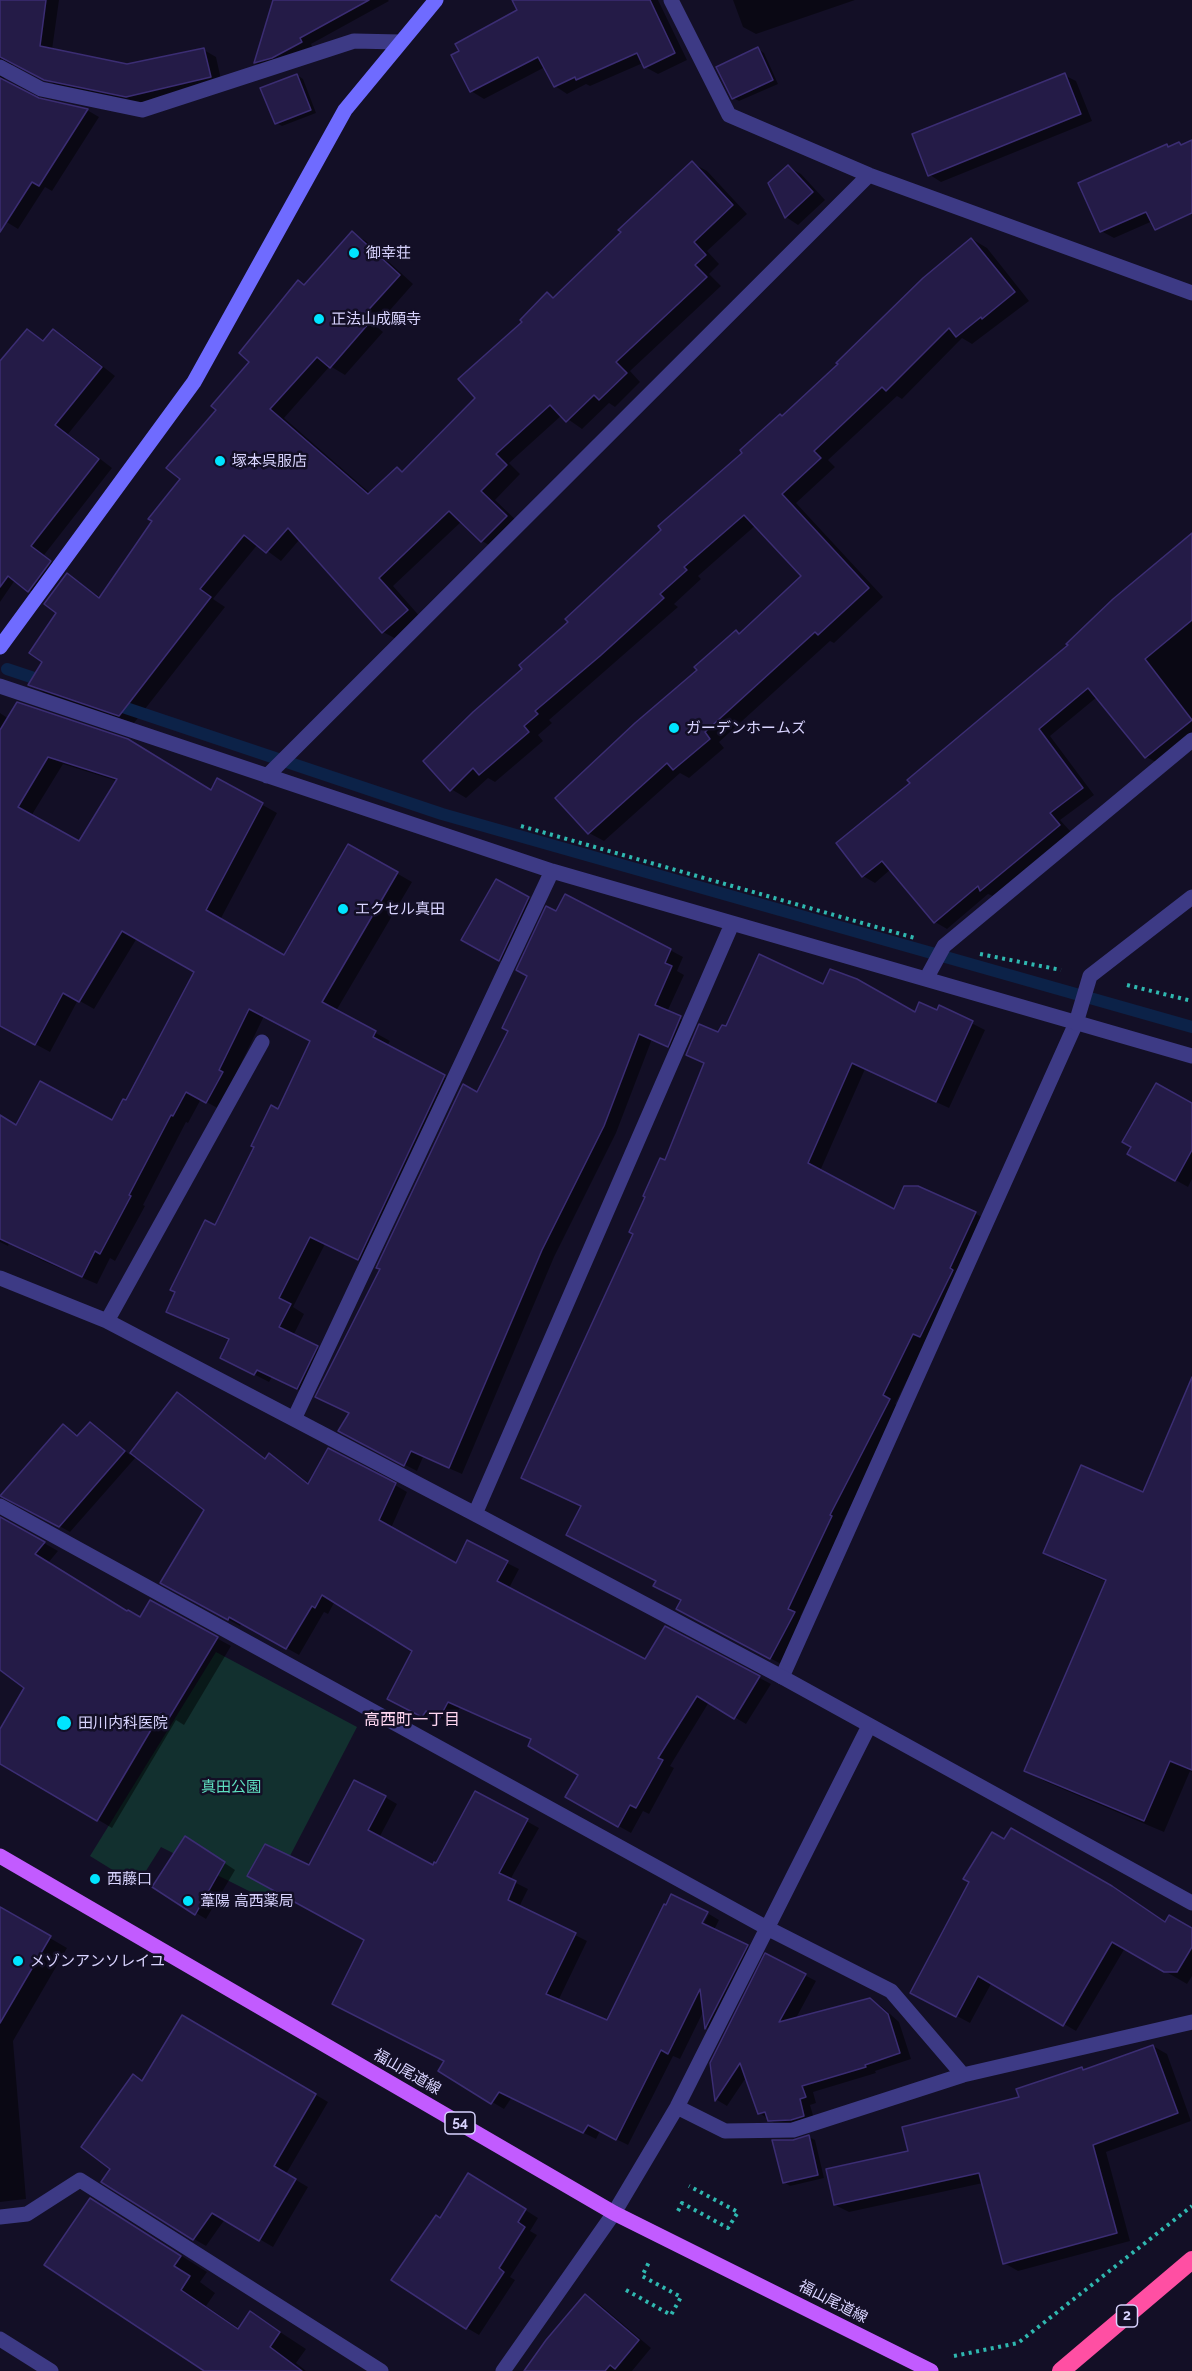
<!DOCTYPE html>
<meta charset="utf-8">
<style>
body{margin:0}
canvas{display:block;background:#130f26}
</style>
<canvas width="1192" height="2371"></canvas>
<script>
const c = document.querySelector('canvas').getContext('2d');
c.lineJoin = 'round';
function fill(path, color) { c.fillStyle = color; c.fill(path, 'evenodd'); }
const toPath = rows => new Path2D(rows.map(r => 'M' + r).join(''));
function trace(path, color, width, dash) { c.strokeStyle = color; c.lineWidth = width; c.lineCap = dash ? 'butt' : 'round'; c.setLineDash(dash || []); c.stroke(path); }
function label(font, color, halo, rows, align = 'center') {
  c.font = font + ' Raleway,"Noto Sans JP",sans-serif'; c.lineWidth = 5; c.setLineDash([]); c.textBaseline = 'middle'; c.strokeStyle = halo; c.fillStyle = color; for (const [text, x, y, turn = 0] of rows) {
    c.save(); c.translate(x, y); c.rotate((+turn || 0) * Math.PI / 180); c.textAlign = isNaN(turn) ? turn : align; if (halo) c.strokeText(text, 0, 0); c.fillText(text, 0, 0); c.restore();
  }
}
const green = toPath([
 [216,1652,357,1727,267,1900,161,1847,137,1885,90,1856]
]);
const shadow = toPath([
 [0,0,59,0,52,50,127,66,204,50,216,57,222,84,139,103,58,86,18,65,8,65,2,74,7,83,38,100,87,110,99,117,52,191,45,187,18,229,0,218],
 [274,0,388,0,389,1,311,44,313,49,267,69,256,63],
 [514,0,658,0,687,60,658,74,645,67,643,63,590,86,586,84,567,94,555,86,545,67,484,99,471,91,519,11],
 [733,0,855,0,756,34,743,27],
 [758,49,764,53,778,84,739,101,733,98],
 [297,75,303,79,316,113,282,126,276,123],
 [1064,75,1076,81,1092,121,941,182,930,175],
 [1192,142,1192,211,1155,220,1114,238,1101,231,1167,146,1170,147,1179,143,1184,146],
 [692,163,707,171,747,214,707,251,719,264,709,274,721,286,630,371,640,382,615,407,609,403,582,429,562,415,509,463,520,474,495,500,521,525,496,549,482,541,462,521,393,586,422,619,398,640,383,632,300,539,281,561,258,544,213,599,225,607,134,723,44,693,30,684,44,662,67,574,101,598,182,479,218,410,251,362,305,286,352,233,366,241,413,284,376,326,383,332,345,375,330,366,284,418,371,494,397,469,403,473,477,398,524,322,548,294,554,298],
 [788,167,801,174,825,200,798,225,786,217,770,184],
 [972,239,987,248,1029,301,972,344,962,338,902,399,897,396,828,460,835,467,796,503,883,597,834,643,830,641,719,742,724,748,689,778,680,773,604,841,589,833,699,670,736,632,741,635,803,576,756,525,698,576,701,579,674,604,678,607,549,720,552,723,538,735,543,741,495,782,488,778,466,798,451,789,524,669,783,418],
 [28,331,45,341,53,331,68,339,115,376,68,434,112,468,44,555,64,570,43,599,15,580,0,602,0,363],
 [1192,535,1192,736,1158,763,1146,757,1097,697,1050,736,1094,795,1060,820,1071,832,993,896,988,894,947,929,935,922,891,869,875,883,863,876,912,783,1070,646],
 [0,713,9,719,212,791,218,780,277,813,220,920,285,957,349,846,412,882,336,1011,390,1041,387,1046,459,1085,373,1267,325,1244,293,1307,304,1314,293,1336,331,1355,312,1396,272,1377,269,1382,236,1365,230,1341,168,1312,279,1111,312,1041,264,1016,233,1080,236,1082,221,1110,201,1099,188,1123,186,1122,143,1205,145,1206,115,1261,110,1258,97,1284,43,1261,9,1243,8,1246,0,1242,0,1116,17,1126,113,1122,126,1102,196,972,137,938,94,1009,78,1000,50,1052,0,1025,0,881,80,843,117,781,63,764,25,826,0,811],
 [496,881,534,902,505,963,463,940],
 [670,950,683,957,677,971,684,975,667,1012,693,1025,681,1053,652,1039,616,1133,554,1257,462,1474,423,1457,417,1471,352,1438,350,1413,478,1094],
 [824,986,915,1014,938,1012,940,1007,985,1030,949,1108,865,1069,820,1171,894,1211,975,1213,987,1221,895,1404,902,1408,842,1523,844,1525,800,1617,806,1621,783,1665,690,1616,683,1601,658,1581,582,1506,523,1478,666,1162,719,1034,726,1028],
 [1192,1105,1192,1179,1188,1187,1129,1154],
 [1192,1381,1192,1772,1190,1771,1164,1832,1046,1782,1026,1771,1107,1582,1064,1564,1045,1552,1144,1494],
 [177,1394,266,1459,269,1455,281,1462,310,1484,395,1485,407,1492,391,1528,456,1565,507,1563,519,1569,509,1588,645,1661,666,1628,771,1684,746,1724,709,1702,670,1766,674,1768,649,1814,643,1811,631,1833,567,1797,580,1774,533,1740,460,1707,452,1724,438,1717,435,1723,400,1705,414,1650,335,1601,328,1614,324,1612,299,1655,242,1623,240,1626,162,1583,206,1510,136,1457,70,1532,7,1497,63,1426,79,1436,90,1424,101,1430,130,1455],
 [0,1518,58,1551,48,1563,128,1613,141,1619,151,1602,231,1646,184,1725,176,1720,112,1828,0,1762,0,1732,26,1688,0,1668],
 [476,1793,539,1828,510,1880,528,1889,519,1907,587,1941,558,2001,608,2022,698,1929,700,1930,709,1914,719,1920,714,1930,759,1953,718,2035,707,2028,704,2010,680,2059,673,2056,628,2145,600,2131,596,2139,512,2097,504,2109,440,2071,446,2061,366,1939,310,1867,385,1797,397,1804,379,1838,433,1867,437,1865],
 [196,1844,235,1870,206,1919,196,1913],
 [0,1909,67,1948,13,2041,26,2199,0,2202],
 [1166,1923,1192,1937,1192,1976,1187,1984,1125,1948,1076,2031,992,1982,970,2023,912,1992],
 [766,1955,816,1981,795,2020,870,1999,881,2006,899,2022,911,2059,875,2071,876,2073,813,2092,816,2103,810,2105,815,2122,780,2126,769,2120,760,2113,747,2076,727,2106,717,2100,712,2063],
 [183,2017,328,2102,286,2174,308,2187,273,2247,225,2219,206,2246,194,2239,113,2169,144,2082],
 [1153,2046,1167,2054,1191,2121,1106,2152,1130,2241,1018,2271,1004,2263,983,2183,849,2212,835,2205,910,2152,1082,2069,1085,2071],
 [809,2137,815,2140,824,2178,790,2186,784,2182,794,2141],
 [481,2182,538,2218,530,2231,537,2235,510,2277,515,2280,479,2335,467,2328,441,2220],
 [117,2215,207,2272,200,2282,215,2293,206,2306,240,2329,251,2313,306,2349,296,2363,306,2371,207,2371],
 [585,2296,598,2303,651,2348,632,2371,526,2371]
]);
const stream = toPath([
 [7,669,49,683],
 [111,703,442,814,1192,1027]
]);
const building = toPath([
 [0,0,46,0,40,46,127,64,204,48,211,77,126,97,44,80,0,57,0,0],
 [273,0,369,0,300,38,302,42,272,58,254,63,273,0],
 [512,0,650,0,675,53,644,68,637,53,576,80,575,77,554,87,538,57,470,92,451,55,459,51,455,44,517,10,512,0],
 [758,47,773,80,732,99,716,67,758,47],
 [1065,73,1081,114,928,176,912,134,1065,73],
 [297,74,311,110,275,124,260,88,297,74],
 [0,78,39,98,88,109,39,186,32,182,0,232,0,78],
 [1192,140,1192,213,1155,230,1146,212,1100,232,1078,183,1167,144,1168,147,1179,142,1181,145,1192,140],
 [692,161,733,205,694,242,706,255,695,265,707,277,616,362,627,373,599,400,594,395,566,422,550,405,496,454,507,465,481,491,507,516,481,542,449,511,379,578,408,610,382,633,288,528,266,553,244,535,200,589,211,597,119,716,28,685,42,662,29,653,56,613,44,604,67,573,99,598,152,521,148,519,180,479,166,468,216,410,211,406,249,362,239,353,298,280,304,285,352,231,400,275,362,317,369,323,330,368,317,357,270,409,368,494,397,467,402,472,475,398,458,379,522,322,520,320,547,292,553,298,621,232,618,230,692,161],
 [788,165,813,192,785,218,768,183,788,165],
 [971,238,1015,292,982,319,981,317,956,337,949,328,886,391,882,387,814,451,821,458,782,494,869,588,818,635,815,632,705,732,710,739,673,770,667,763,588,834,555,798,635,723,697,670,694,667,736,630,739,634,801,576,744,515,684,567,687,570,660,594,664,598,600,656,535,711,538,714,524,726,529,732,479,775,473,768,450,791,423,761,473,712,522,669,519,665,568,622,565,619,661,530,658,526,742,453,740,450,780,414,782,416,838,364,836,363,923,278,971,238],
 [27,329,43,341,53,329,102,367,55,425,99,459,31,546,51,561,28,592,8,576,0,587,0,361,27,329],
 [1192,533,1192,620,1145,659,1192,720,1145,758,1088,688,1039,729,1083,788,1050,813,1060,825,980,891,978,886,934,923,882,861,862,877,836,843,910,783,907,780,1068,645,1066,644,1113,599,1192,533],
 [17,702,128,739,211,790,217,778,263,803,206,910,284,955,348,844,398,872,322,1002,376,1031,373,1037,445,1075,358,1260,310,1237,279,1298,291,1304,279,1327,318,1346,297,1389,257,1370,254,1375,220,1358,229,1339,166,1312,175,1292,170,1290,205,1220,215,1225,254,1147,251,1146,271,1105,278,1109,310,1041,249,1009,219,1070,223,1072,206,1103,186,1092,173,1116,171,1115,129,1195,131,1196,100,1254,95,1251,82,1277,0,1239,0,1115,16,1125,40,1081,112,1120,123,1099,126,1100,194,972,122,931,79,1002,63,993,35,1045,0,1026,0,730,17,702],
 [48,757,117,779,79,841,18,807,48,757],
 [496,879,529,897,499,961,461,940,496,879],
 [565,894,671,949,665,963,672,966,655,1005,681,1016,668,1047,639,1034,604,1126,542,1250,449,1468,411,1451,404,1466,338,1431,349,1413,315,1397,380,1269,376,1268,463,1084,477,1092,508,1031,502,1028,527,976,516,970,546,906,556,911,565,894],
 [759,954,823,984,830,969,857,979,915,1012,919,1002,937,1010,939,1005,973,1021,936,1102,852,1063,808,1163,894,1209,904,1186,918,1186,976,1212,950,1268,953,1270,920,1337,913,1334,883,1395,890,1399,830,1515,832,1516,788,1609,795,1612,770,1659,676,1609,681,1600,653,1586,656,1581,566,1535,581,1506,521,1478,633,1234,629,1232,645,1197,643,1196,660,1158,665,1160,704,1063,686,1055,699,1024,718,1032,722,1025,726,1026,759,954],
 [1156,1083,1192,1103,1192,1150,1175,1181,1127,1154,1131,1147,1122,1142,1156,1083],
 [1192,1377,1192,1770,1170,1761,1144,1821,1024,1771,1106,1580,1043,1553,1081,1465,1143,1492,1192,1377],
 [177,1392,265,1459,269,1453,308,1484,328,1448,396,1483,379,1520,456,1563,467,1540,508,1561,497,1581,645,1659,665,1626,760,1676,734,1719,697,1696,658,1758,663,1760,636,1808,630,1805,618,1827,565,1797,578,1775,528,1746,531,1739,448,1702,439,1719,426,1711,422,1717,387,1699,412,1651,322,1595,315,1608,312,1606,286,1649,229,1617,228,1620,160,1583,204,1510,130,1453,177,1392],
 [90,1422,125,1451,59,1527,0,1496,63,1424,77,1436,90,1422],
 [0,1517,45,1542,35,1554,127,1611,128,1610,140,1617,150,1600,218,1637,169,1718,161,1713,97,1821,0,1764,0,1729,24,1688,0,1670,0,1517],
 [354,1780,386,1796,368,1830,433,1865,434,1862,436,1863,475,1791,528,1819,499,1873,516,1881,508,1900,576,1933,546,1994,607,2020,664,1904,666,1905,671,1894,708,1912,702,1923,748,1945,705,2029,700,1989,668,2054,661,2050,616,2140,588,2125,583,2133,499,2092,491,2104,438,2071,444,2061,332,2004,364,1940,247,1876,265,1844,309,1865,354,1780],
 [1011,1828,1112,1886,1165,1922,1169,1915,1192,1928,1192,1947,1177,1972,1164,1972,1112,1942,1063,2026,978,1976,956,2017,910,1993,969,1882,963,1879,992,1832,1004,1839,1011,1828],
 [185,1836,225,1862,195,1915,152,1887,185,1836],
 [0,1907,51,1936,0,2023,0,1907],
 [765,1953,806,1974,779,2022,870,1998,888,2014,900,2053,865,2065,866,2067,802,2086,806,2097,800,2099,804,2116,791,2120,768,2121,765,2112,758,2114,740,2063,715,2101,710,2063,765,1953],
 [182,2015,316,2094,274,2166,296,2179,259,2241,212,2213,193,2240,101,2182,110,2169,81,2147,133,2074,142,2081,182,2015],
 [1153,2045,1178,2113,1093,2145,1117,2233,1003,2264,979,2173,834,2205,826,2169,908,2151,902,2127,1019,2097,1016,2089,1082,2067,1083,2070,1153,2045],
 [809,2135,818,2175,783,2183,772,2140,793,2140,809,2135],
 [468,2173,526,2209,518,2222,525,2227,499,2268,504,2272,466,2329,391,2280,436,2215,440,2218,468,2173],
 [90,2198,181,2256,174,2266,190,2276,181,2290,238,2329,250,2311,280,2332,270,2347,302,2371,204,2371,44,2265,90,2198],
 [585,2294,639,2340,615,2369,610,2365,605,2371,524,2371,546,2340,585,2294]
]);
const path = toPath([
 [521,826,915,938],
 [980,954,1061,970],
 [1127,985,1192,1001],
 [678,2211,682,2203,728,2228,738,2212,689,2186],
 [626,2290,671,2315,681,2297,642,2276,649,2262],
 [954,2356,1018,2343,1192,2206]
]);
const lane = toPath([
 [782,1677,1076,1023]
]);
const street = toPath([
 [671,0,729,115,869,175,1192,293],
 [0,67,41,89,142,110,354,41,400,42],
 [0,686,552,871,1192,1056],
 [267,776,869,175],
 [926,979,944,946,1192,740],
 [1076,1023,1090,976,1192,897],
 [0,1278,107,1321,475,1514,782,1677,1192,1903],
 [107,1321,262,1042],
 [294,1419,552,871],
 [0,1506,767,1928,891,1991,963,2075],
 [475,1514,732,924],
 [677,2107,725,2131,793,2130,963,2075,1192,2022],
 [0,2217,27,2214,80,2180,381,2371],
 [0,2339,51,2371],
 [503,2371,614,2213,677,2107,869,1726]
]);
const secondary = toPath([
 [0,647,194,382,345,110,436,0]
]);
const primary = toPath([
 [0,1856,614,2213,931,2371]
]);
const highway = toPath([
 [1061,2371,1192,2260]
]);
const markers = [
 [354,253,6,"#00e5ff"],
 [319,319,6,"#00e5ff"],
 [220,461,6,"#00e5ff"],
 [674,728,6,"#00e5ff"],
 [343,909,6,"#00e5ff"],
 [64,1723,8,"#00e5ff"],
 [95,1879,6,"#00e5ff"],
 [188,1901,6,"#00e5ff"],
 [18,1961,6,"#00e5ff"]
];
const shields = [
 [460,2123,30],
 [1127,2316,21]
];
const shieldNames = [
 ["54",460,2123],
 ["2",1127,2316]
];
const poiNames = [
 ["御幸荘",366,253],
 ["正法山成願寺",331,319],
 ["塚本呉服店",232,461],
 ["ガーデンホームズ",686,728],
 ["エクセル真田",355,909],
 ["田川内科医院",78,1723],
 ["西藤口",107,1879],
 ["葦陽 高西薬局",200,1901],
 ["メゾンアンソレイユ",30,1961]
];
const parkNames = [
 ["真田公園",231,1787]
];
const streetNames = [
 ["福山尾道線",407,2072,30],
 ["福山尾道線",833,2302,27]
];
const neighbourhoodNames = [
 ["高西町一丁目",412,1720]
];
fill(green, '#12302f');
fill(shadow, '#0007');
trace(stream, '#0c2248', 12);
fill(building, '#241b47');
trace(building, '#3b2d73', 1.5);
trace(path, '#2fb8b0', 4, [3, 4.5]);
trace(lane, '#3d3a85', 15);
trace(street, '#3d3a85', 15);
trace(secondary, '#6f6bff', 15);
trace(primary, '#c25bff', 15);
trace(highway, '#ff4fa3', 18);
for (const [x, y, r, color] of markers) { const dot = new Path2D(); dot.arc(x, y, r, 0, 2 * Math.PI); c.fillStyle = color; c.fill(dot); trace(dot, '#130f26', 2); }
for (const [x, y, w] of shields) { const box = new Path2D(); box.roundRect(x - w / 2, y - 11, w, 22, 4.5); c.fillStyle = '#130f26'; c.fill(box); trace(box, '#d9d4ff', 1.5); }
label('bold 14px', '#d9d4ff', null, shieldNames);
label('15px', '#d9d4ff', '#130f26', poiNames, 'left');
label('15px', '#5fe0c0', '#130f26', parkNames);
label('15px', '#d9d4ff', '#130f26', streetNames);
label('16px', '#ffd6f0', '#130f26', neighbourhoodNames);
</script>
